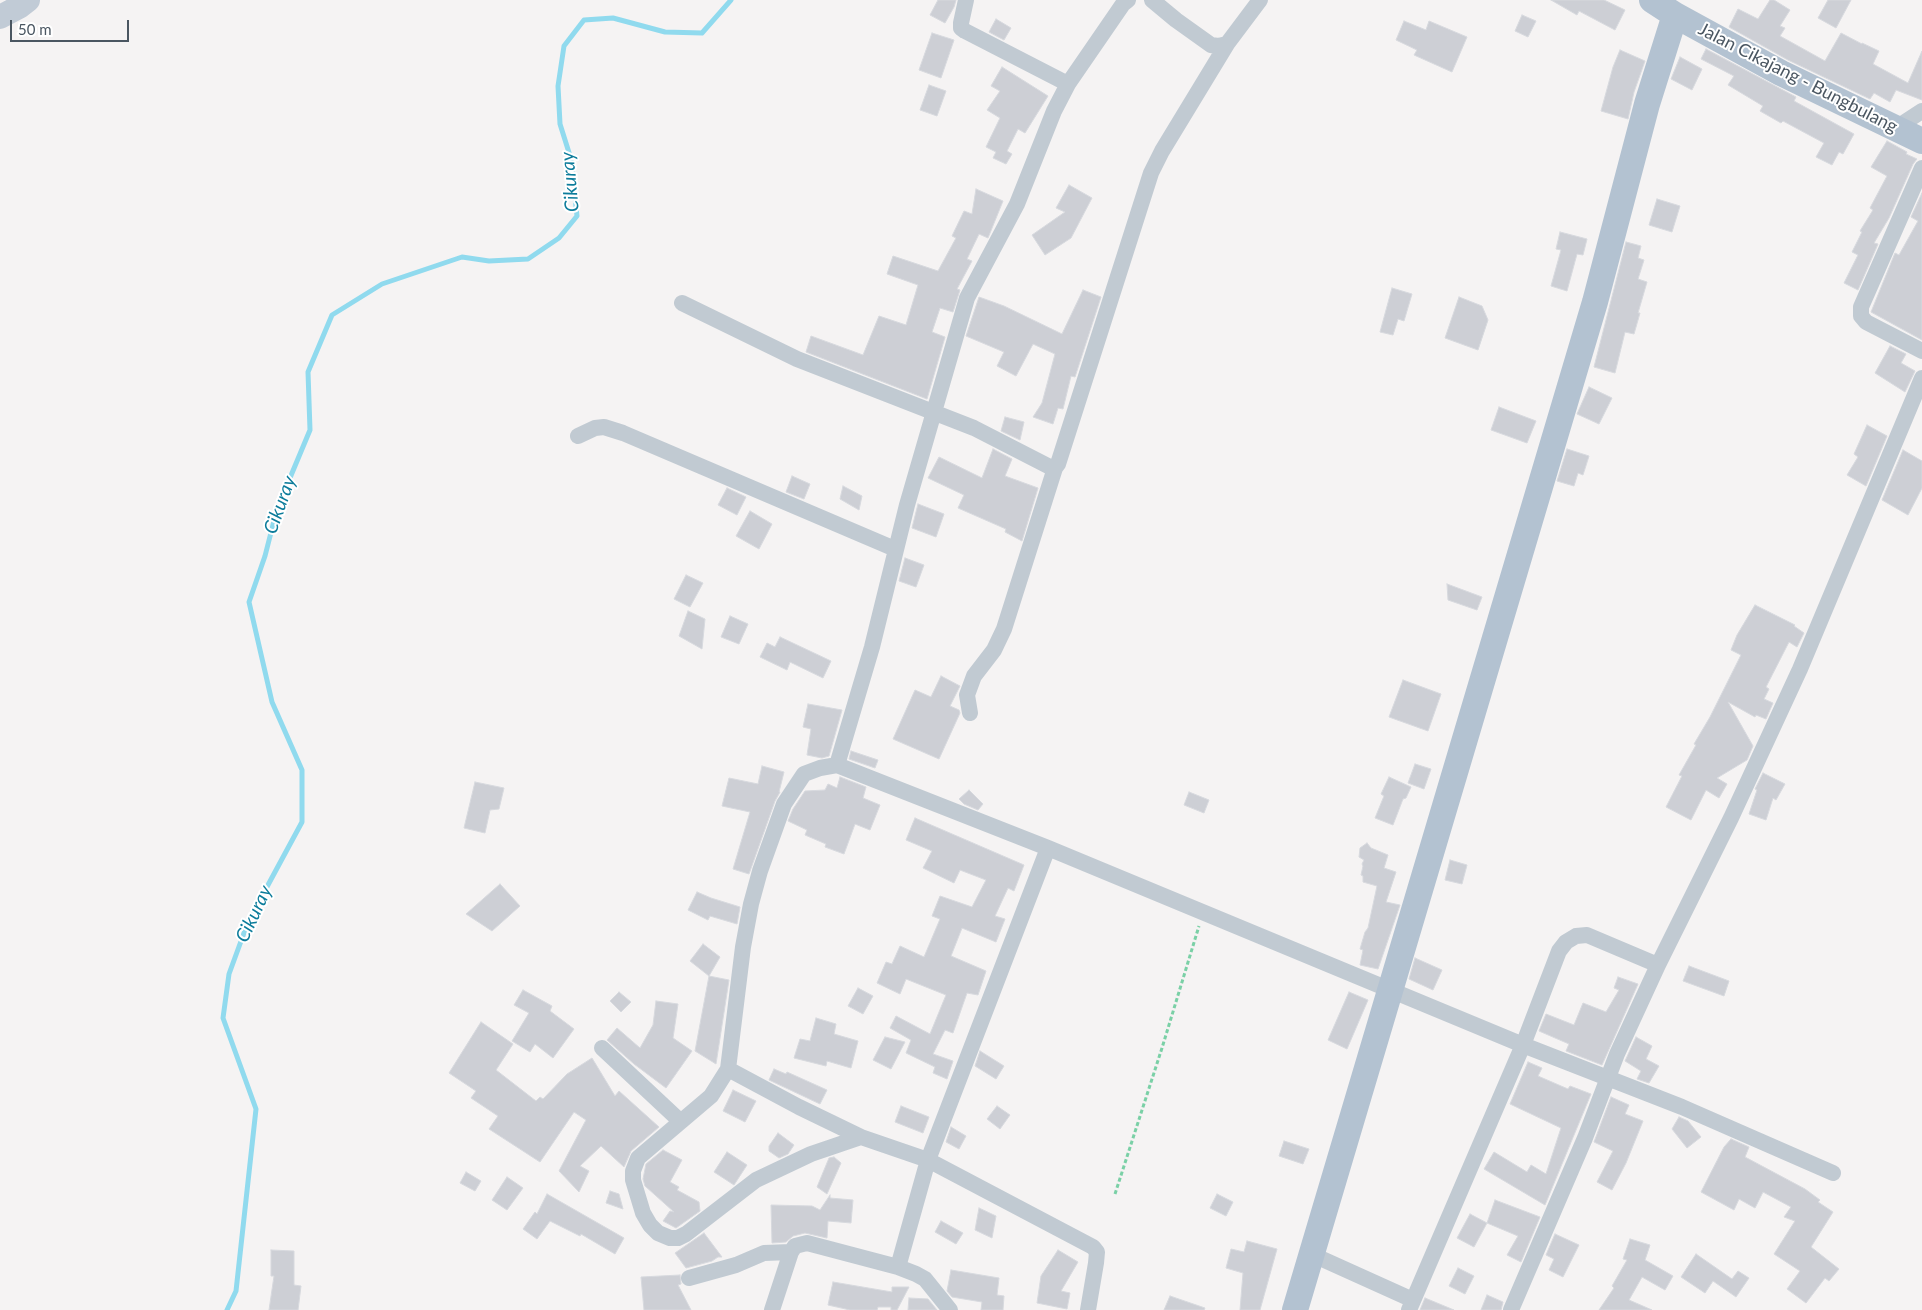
<!DOCTYPE html>
<style>
body{margin:0}
#map{position:relative;width:1922px;height:1310px;overflow:hidden;background:#f5f3f3;font-family:Lato,sans-serif}
canvas{display:block}
.scale{position:absolute;left:10px;top:20px;width:119px;height:22px;box-sizing:border-box;border:2px solid #4a5661;border-top:0;padding-left:6px;font-size:15px;line-height:18px;white-space:nowrap;color:#4a5661;-webkit-text-stroke:4px #fff;paint-order:stroke}
</style>
<div id="map">
<canvas width="1922" height="1310"></canvas>
<div class="scale">50 m</div>
</div>
<script>
const c = document.querySelector('canvas').getContext('2d');
c.lineJoin = 'round';
const toPath = rows => new Path2D(rows.map(r => 'M' + r).join(''));
function trace(path, color, width, dash) { c.strokeStyle = color; c.lineWidth = width; c.lineCap = dash ? 'butt' : 'round'; c.setLineDash(dash || []); c.stroke(path); }
function fill(path, color) { c.fillStyle = color; c.fill(path, 'evenodd'); }
function label(font, color, halo, rows, align = 'center') {
  c.font = font + ' Lato,sans-serif'; c.lineWidth = 4; c.setLineDash([]); c.textBaseline = 'middle'; c.strokeStyle = halo; c.fillStyle = color; for (const [text, x, y, turn = 0] of rows) {
    c.save(); c.translate(x, y); c.rotate((+turn || 0) * Math.PI / 180); c.textAlign = isNaN(turn) ? turn : align; if (halo) c.strokeText(text, 0, 0); c.fillText(text, 0, 0); c.restore();
  }
}
const stream = toPath([
 [227,1310,236,1291,256,1109,223,1018,229,974,248,922,302,822,302,770,272,702,249,602,265,556,277,509,310,430,308,372,332,315,382,284,462,257,489,261,528,259,559,238,577,216,571,159,560,124,558,86,564,46,584,20,613,18,665,32,702,33,731,0]
]);
const building = toPath([
 [938,0,956,0,954,7,945,23,930,15,938,0],
 [1551,0,1604,0,1625,10,1615,30,1579,11,1577,15,1551,0],
 [1770,0,1774,0,1790,10,1780,26,1785,28,1780,36,1825,61,1841,33,1862,44,1862,43,1879,51,1873,64,1908,83,1922,51,1922,100,1896,90,1890,102,1874,93,1870,99,1788,60,1729,27,1738,9,1758,19,1770,0],
 [1828,0,1851,0,1836,28,1818,18,1828,0],
 [1522,15,1536,21,1528,37,1515,31,1522,15],
 [996,19,1011,28,1004,40,989,32,996,19],
 [1404,21,1426,30,1429,21,1467,37,1452,72,1414,55,1417,50,1396,40,1404,21],
 [932,33,954,40,941,78,919,70,932,33],
 [1706,49,1796,97,1794,101,1854,134,1843,154,1839,152,1832,165,1816,157,1824,143,1783,121,1781,123,1760,111,1763,106,1728,85,1734,76,1701,59,1706,49],
 [1620,50,1645,61,1634,92,1628,119,1601,111,1613,67,1620,50],
 [1680,57,1702,69,1692,90,1671,79,1680,57],
 [1002,67,1048,96,1025,133,1018,129,1007,151,1012,154,1006,164,993,158,996,152,986,147,1000,118,987,110,1000,91,991,86,1002,67],
 [929,85,946,91,937,116,920,110,929,85],
 [1887,141,1907,152,1906,154,1917,159,1913,164,1889,218,1874,243,1878,244,1858,290,1844,283,1858,255,1852,252,1862,232,1860,231,1873,210,1870,208,1887,176,1871,167,1887,141],
 [1069,185,1092,198,1071,238,1045,255,1032,235,1065,212,1056,208,1069,185],
 [976,189,1003,201,988,238,979,234,967,259,972,261,957,289,960,290,953,312,940,308,932,332,945,337,927,399,806,352,811,336,863,355,879,316,906,325,918,285,887,274,893,256,938,271,956,238,952,236,964,211,972,214,976,189],
 [1922,193,1922,340,1871,312,1895,253,1899,255,1918,221,1911,217,1922,193],
 [1657,199,1680,206,1672,232,1649,225,1657,199],
 [1560,232,1587,239,1583,255,1577,254,1567,291,1551,286,1561,250,1556,249,1560,232],
 [1626,242,1641,246,1638,258,1644,260,1638,279,1647,282,1638,313,1640,313,1634,334,1625,332,1615,373,1594,367,1626,242],
 [1392,288,1412,294,1404,321,1398,319,1393,335,1380,332,1392,288],
 [1083,290,1101,297,1075,377,1071,376,1063,409,1058,408,1053,424,1033,417,1042,403,1055,354,1033,344,1016,376,997,366,1004,352,966,336,979,297,1004,306,1062,334,1083,290],
 [1459,297,1482,306,1488,320,1478,350,1445,338,1459,297],
 [1890,346,1906,354,1901,363,1915,371,1905,392,1875,373,1890,346],
 [1589,387,1612,398,1599,424,1577,414,1589,387],
 [1499,407,1536,421,1527,443,1491,430,1499,407],
 [1005,417,1024,422,1020,440,1001,431,1005,417],
 [1867,425,1887,436,1866,486,1847,475,1858,457,1854,454,1867,425],
 [993,449,1012,459,1005,476,1038,488,1022,541,1005,532,1006,529,958,508,964,495,928,478,939,457,982,478,993,449],
 [1567,449,1589,456,1583,475,1578,473,1574,486,1557,481,1567,449],
 [1903,450,1922,461,1922,488,1908,515,1882,500,1903,450],
 [792,476,810,484,804,499,786,492,792,476],
 [843,486,862,496,859,510,840,499,843,486],
 [727,488,746,497,737,515,718,505,727,488],
 [918,504,944,514,936,537,912,528,918,504],
 [750,511,772,524,759,549,736,536,750,511],
 [905,558,924,565,916,587,899,581,905,558],
 [686,575,703,583,690,607,674,599,686,575],
 [1447,584,1482,597,1477,610,1448,600,1447,584],
 [1755,605,1795,625,1794,626,1804,633,1797,647,1789,642,1766,687,1769,689,1764,699,1773,703,1766,719,1756,715,1755,717,1728,702,1753,746,1747,760,1717,778,1727,784,1719,798,1706,790,1691,820,1666,807,1682,776,1679,775,1696,745,1694,744,1710,717,1741,655,1731,650,1737,635,1755,605],
 [688,611,705,619,702,649,679,636,688,611],
 [730,616,748,624,739,644,721,637,730,616],
 [780,637,831,661,823,678,790,662,787,670,760,657,767,643,775,647,780,637],
 [941,676,960,686,950,706,959,710,960,713,939,759,893,739,915,690,931,697,941,676],
 [1403,680,1441,694,1428,731,1389,717,1403,680],
 [808,704,842,710,829,756,822,758,807,755,811,729,803,727,808,704],
 [851,751,878,760,875,768,849,759,851,751],
 [1415,764,1431,769,1424,789,1408,783,1415,764],
 [762,766,784,772,779,792,780,792,775,801,749,874,733,869,750,812,722,806,729,778,758,784,762,766],
 [1763,773,1785,784,1776,800,1773,798,1766,820,1749,814,1757,790,1755,789,1763,773],
 [840,777,866,787,863,798,880,805,870,830,855,824,844,854,825,847,826,844,805,835,807,830,788,821,793,809,805,791,825,790,828,784,837,788,840,777],
 [1389,777,1411,787,1406,798,1403,799,1393,825,1375,818,1384,796,1381,794,1389,777],
 [475,782,504,788,499,809,490,810,485,833,464,828,475,782],
 [969,790,983,804,978,810,964,804,959,799,969,790],
 [1189,792,1209,800,1204,813,1184,805,1189,792],
 [915,818,1024,865,1014,891,1008,888,995,916,1005,919,996,942,962,928,951,956,986,971,978,995,967,993,953,1033,945,1030,933,1054,953,1061,947,1079,933,1073,935,1067,906,1053,911,1040,890,1028,896,1016,930,1034,946,995,906,979,900,994,877,983,886,962,892,964,900,946,924,957,940,919,932,916,940,896,972,907,986,880,960,870,954,883,923,868,932,851,906,840,915,818],
 [1367,843,1371,848,1388,855,1384,868,1396,872,1386,902,1400,905,1378,969,1360,965,1363,950,1360,949,1365,932,1368,928,1377,886,1363,882,1363,876,1361,875,1363,866,1362,864,1364,860,1359,857,1360,848,1367,843],
 [1450,860,1467,865,1462,884,1445,880,1450,860],
 [500,884,520,906,492,931,466,914,500,884],
 [697,892,711,898,740,907,737,924,710,916,708,920,688,910,697,892],
 [703,944,720,957,709,976,690,961,703,944],
 [1415,958,1442,970,1433,990,1409,979,1415,958],
 [1689,966,1729,981,1724,996,1683,981,1689,966],
 [709,976,729,980,716,1064,695,1051,709,976],
 [1618,977,1638,984,1602,1065,1566,1051,1569,1044,1539,1031,1546,1014,1574,1025,1583,1003,1606,1012,1619,990,1614,988,1618,977],
 [858,988,873,996,863,1014,848,1006,858,988],
 [523,990,552,1006,550,1011,574,1029,553,1058,535,1044,530,1052,512,1041,529,1013,514,1005,523,990],
 [619,992,631,1002,621,1012,610,1001,619,992],
 [1349,992,1368,1000,1347,1049,1328,1040,1349,992],
 [656,1001,678,1004,673,1038,692,1051,666,1088,634,1064,607,1040,617,1028,640,1048,653,1025,656,1001],
 [816,1018,836,1024,834,1034,858,1041,851,1068,827,1061,826,1066,794,1058,800,1039,810,1041,816,1018],
 [481,1022,513,1044,496,1070,536,1101,540,1097,543,1099,567,1074,592,1058,615,1096,619,1091,659,1127,631,1151,624,1167,601,1146,580,1166,589,1171,579,1192,559,1171,586,1120,574,1112,540,1162,489,1129,498,1116,471,1098,476,1091,449,1073,481,1022],
 [885,1037,905,1042,891,1069,873,1060,885,1037],
 [1636,1037,1652,1046,1646,1059,1659,1066,1649,1083,1637,1079,1641,1071,1625,1061,1636,1037],
 [980,1051,1004,1066,996,1079,975,1066,980,1051],
 [1528,1062,1542,1068,1538,1076,1568,1089,1570,1086,1591,1094,1545,1205,1484,1169,1494,1152,1527,1172,1531,1165,1546,1174,1561,1128,1510,1104,1528,1062],
 [774,1069,786,1074,787,1072,827,1090,820,1104,769,1080,774,1069],
 [733,1090,756,1101,745,1122,723,1111,733,1090],
 [1611,1097,1629,1105,1625,1114,1643,1121,1626,1163,1612,1190,1597,1182,1613,1151,1594,1142,1611,1097],
 [901,1106,929,1117,923,1133,895,1122,901,1106],
 [997,1106,1010,1115,1000,1129,987,1119,997,1106],
 [1679,1117,1688,1121,1701,1137,1687,1148,1672,1129,1679,1117],
 [951,1127,966,1136,959,1149,946,1142,951,1127],
 [778,1133,794,1145,788,1154,779,1158,769,1151,769,1146,778,1133],
 [1731,1139,1749,1147,1745,1157,1805,1189,1820,1200,1818,1202,1833,1212,1811,1247,1839,1269,1829,1281,1825,1278,1806,1303,1787,1289,1800,1271,1774,1254,1795,1221,1784,1217,1791,1207,1763,1192,1755,1208,1739,1199,1734,1210,1701,1192,1724,1147,1731,1139],
 [1284,1141,1309,1149,1303,1164,1279,1156,1284,1141],
 [663,1150,682,1160,670,1182,679,1187,677,1190,699,1202,700,1211,676,1228,663,1221,670,1211,674,1212,645,1186,643,1179,646,1164,663,1150],
 [727,1152,747,1165,734,1185,714,1172,727,1152],
 [834,1157,841,1163,827,1194,817,1187,829,1158,834,1157],
 [466,1172,481,1181,475,1191,460,1183,466,1172],
 [507,1177,523,1188,507,1210,492,1200,507,1177],
 [610,1191,619,1194,623,1209,606,1203,610,1191],
 [547,1194,624,1238,615,1254,581,1234,580,1236,550,1221,537,1239,523,1229,535,1212,537,1214,547,1194],
 [1217,1194,1233,1202,1226,1216,1210,1208,1217,1194],
 [830,1195,830,1198,853,1200,851,1223,828,1221,827,1238,805,1233,793,1236,786,1242,772,1243,771,1205,812,1206,820,1210,830,1195],
 [1495,1200,1540,1217,1521,1262,1507,1255,1518,1236,1487,1223,1495,1200],
 [979,1208,996,1216,992,1238,975,1230,979,1208],
 [1470,1214,1487,1223,1474,1247,1457,1238,1470,1214],
 [941,1221,963,1233,956,1244,935,1232,941,1221],
 [704,1233,722,1257,718,1257,712,1261,686,1268,675,1253,704,1233],
 [1555,1234,1579,1245,1563,1277,1549,1270,1554,1259,1546,1255,1555,1234],
 [1630,1239,1650,1245,1645,1260,1673,1276,1665,1290,1642,1277,1629,1300,1652,1310,1599,1310,1614,1288,1612,1286,1627,1260,1623,1259,1630,1239],
 [1247,1241,1277,1249,1260,1310,1240,1310,1243,1273,1226,1268,1231,1249,1244,1252,1247,1241],
 [271,1250,294,1251,294,1285,301,1286,298,1310,269,1310,274,1276,271,1276,271,1250],
 [1058,1250,1078,1262,1061,1291,1070,1293,1067,1309,1037,1303,1041,1276,1058,1250],
 [1696,1254,1732,1279,1738,1271,1749,1278,1736,1297,1713,1281,1705,1293,1681,1277,1696,1254],
 [1458,1268,1474,1276,1465,1294,1449,1286,1458,1268],
 [951,1270,999,1278,997,1295,1004,1296,1003,1310,981,1310,982,1302,952,1297,947,1291,951,1270],
 [680,1275,681,1284,678,1285,691,1310,644,1310,641,1277,680,1275],
 [833,1282,892,1292,892,1287,909,1287,897,1310,891,1310,891,1307,878,1307,877,1310,850,1310,828,1305,833,1282],
 [1487,1295,1503,1302,1501,1310,1481,1310,1487,1295],
 [1170,1296,1205,1308,1204,1310,1164,1310,1170,1296],
 [909,1298,928,1299,937,1310,908,1310,909,1298],
 [1425,1298,1454,1310,1420,1310,1425,1298]
]);
const path = toPath([
 [1115,1194,1162,1048,1199,926]
]);
const street = toPath([
 [966,0,961,23,961,28,965,31,1068,84],
 [1128,0,1123,4,1068,84,1054,111,1017,204,967,298,907,505,872,647,837,765,1048,848,1523,1045,1682,1107,1833,1173],
 [1152,0,1176,20,1211,45,1218,46,1227,44,1260,0],
 [1896,128,1922,111],
 [1922,168,1861,307,1861,316,1866,322,1922,351],
 [682,303,797,359,974,428,1050,467,1055,468,1058,464,1151,173,1162,151,1227,44],
 [578,436,595,428,604,427,623,433,895,549],
 [970,713,967,695,974,676,994,650,1004,629,1055,468],
 [837,765,820,768,804,774,784,804,760,871,751,904,743,947,728,1069,711,1096,638,1158,633,1171,633,1180,643,1213,650,1225,658,1233,670,1238,678,1238,686,1234,756,1180,811,1154,861,1137,928,1160,1093,1247,1097,1252,1096,1263,1088,1310],
 [602,1048,680,1121],
 [728,1069,799,1107,861,1137],
 [1311,1254,1413,1300],
 [898,1267,928,1160,1048,848],
 [689,1278,736,1265,764,1253,791,1252],
 [772,1310,791,1252,795,1246,807,1243,898,1267,916,1274,925,1279,950,1310],
 [1409,1310,1523,1045,1559,951,1566,942,1576,936,1587,935,1658,965],
 [1511,1310,1585,1138,1617,1054,1658,965,1731,818,1800,669,1922,378]
]);
const secondary = toPath([
 [0,17,19,7,28,0]
]);
const primary = toPath([
 [1652,0,1675,15,1781,73,1922,141],
 [1295,1310,1595,302,1647,104,1675,15]
]);
const streetNames = [
 ["Jalan Cikajang - Bungbulang",1798,78,27]
];
const waterNames = [
 ["Cikuray",570,182,-95],
 ["Cikuray",280,505,-70],
 ["Cikuray",254,914,-65]
];
trace(stream, '#90daee', 5);
fill(building, '#cdcfd5');
trace(building, '#d7d9de', 1);
trace(path, '#7ad0a6', 3, [4, 2.5]);
trace(street, '#c1cad2', 16);
trace(secondary, '#c1cbd6', 24);
trace(primary, '#b3c2d1', 26);
label('18px', '#4a5661', '#fff', streetNames);
label('italic 19px', '#0c7c9b', '#fff', waterNames);
</script>
